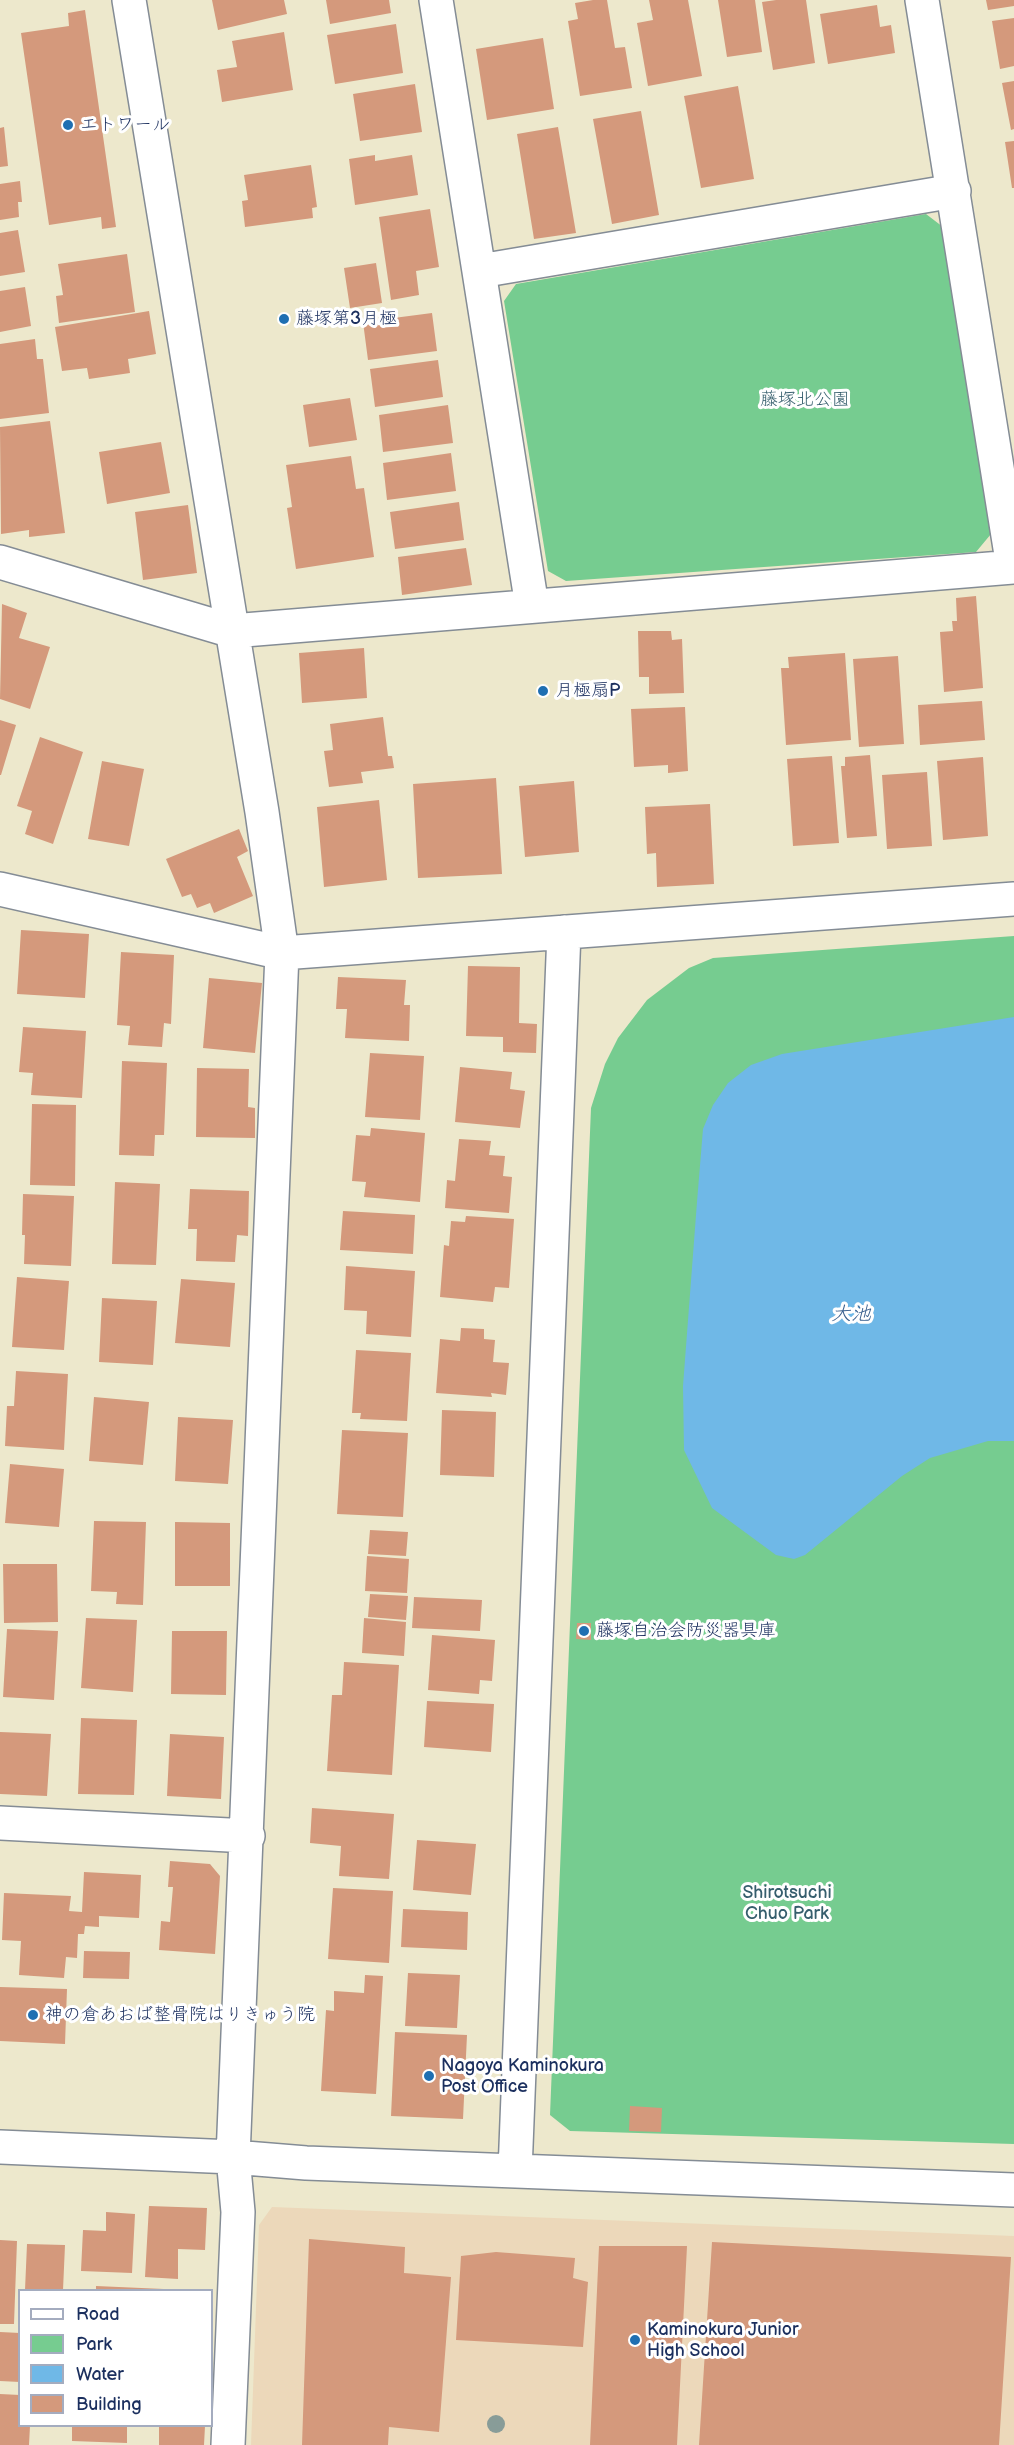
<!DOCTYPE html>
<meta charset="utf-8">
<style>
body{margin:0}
#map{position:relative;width:1014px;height:2445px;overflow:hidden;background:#ede8cc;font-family:"Balsamiq Sans",sans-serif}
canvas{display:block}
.legend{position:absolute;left:18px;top:2289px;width:195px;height:138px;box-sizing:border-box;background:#fff;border:2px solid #a4acbf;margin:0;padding:8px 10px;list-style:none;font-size:18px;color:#1b2f5e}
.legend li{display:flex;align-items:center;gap:12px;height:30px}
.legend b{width:30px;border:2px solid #a4acbf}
</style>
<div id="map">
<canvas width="1014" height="2445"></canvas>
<ul class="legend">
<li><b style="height:8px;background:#fff"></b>Road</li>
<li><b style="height:16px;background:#76cc90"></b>Park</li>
<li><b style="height:16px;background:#6fb8e7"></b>Water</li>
<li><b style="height:16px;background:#d4997c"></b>Building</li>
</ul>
</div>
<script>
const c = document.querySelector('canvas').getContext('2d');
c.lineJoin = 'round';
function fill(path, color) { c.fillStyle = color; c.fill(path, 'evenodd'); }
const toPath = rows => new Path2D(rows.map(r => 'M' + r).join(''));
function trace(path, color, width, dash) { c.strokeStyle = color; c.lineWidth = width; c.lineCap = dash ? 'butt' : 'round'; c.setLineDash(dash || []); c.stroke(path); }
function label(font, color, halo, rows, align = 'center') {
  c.font = font + ' "Balsamiq Sans","Klee One",sans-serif'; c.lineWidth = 6; c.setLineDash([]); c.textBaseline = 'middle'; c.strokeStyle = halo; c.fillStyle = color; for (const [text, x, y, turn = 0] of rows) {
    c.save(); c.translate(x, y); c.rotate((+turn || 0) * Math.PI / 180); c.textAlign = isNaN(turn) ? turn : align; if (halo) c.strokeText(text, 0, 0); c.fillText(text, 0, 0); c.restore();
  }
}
const built = toPath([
 [272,2207,1014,2236,1014,2445,251,2445,259,2225]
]);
const green = toPath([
 [926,214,943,227,991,534,976,552,566,581,548,571,504,301,516,284],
 [1014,936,1014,2144,570,2131,550,2115,591,1108,605,1064,618,1038,647,1000,689,968,713,958]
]);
const water = toPath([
 [1014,1017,1014,1441,988,1441,930,1458,902,1476,805,1555,794,1559,776,1555,712,1508,684,1450,683,1386,697,1202,703,1129,713,1105,728,1083,751,1065,782,1054]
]);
const building = toPath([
 [212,0,284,0,287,14,218,30],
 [326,0,389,0,391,13,330,24],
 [593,0,607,0,615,48,625,47,632,88,580,96,568,21,578,19,575,3],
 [649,0,688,0,702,76,648,86,637,23,653,20],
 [718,0,755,0,762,52,727,57],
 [776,0,806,0,815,63,773,70,762,2],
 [986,0,1014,0,1014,6,988,10],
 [877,5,880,27,891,25,895,53,828,64,820,14],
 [85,10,116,227,102,229,101,217,49,225,21,33,69,26,68,13],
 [1014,18,1014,66,1000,69,992,21],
 [396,24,403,73,335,84,327,35],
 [284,32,293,90,222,102,217,70,237,67,232,41],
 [543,38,554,109,487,120,476,49],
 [1014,81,1014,129,1011,130,1002,83],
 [415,84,422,132,360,141,353,94],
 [738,86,754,179,701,188,684,96],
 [641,111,659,215,612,224,593,119],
 [4,127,8,166,0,167,0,128],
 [558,127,576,233,534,239,517,134],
 [1014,141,1014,188,1012,188,1005,142],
 [375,155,375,161,412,155,418,195,355,205,349,159],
 [311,165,317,207,312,208,313,218,245,227,242,201,248,200,244,175],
 [20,181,22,202,18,202,19,217,0,220,0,184],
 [430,209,439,267,416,271,419,295,391,300,379,217],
 [18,230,25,272,0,276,0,233],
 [127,254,135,312,59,323,56,296,63,295,58,264],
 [376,263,382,303,350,308,344,268],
 [25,287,31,326,0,332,0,291],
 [149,311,156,354,128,359,130,373,89,379,87,368,62,371,55,327],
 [432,313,437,351,368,360,363,322],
 [35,339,37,359,43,359,49,413,0,419,0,344],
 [438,360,443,397,375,407,370,369],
 [350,398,357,440,309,447,303,405],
 [448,405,453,443,383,452,379,415],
 [50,421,65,533,29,537,29,530,1,534,0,427],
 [161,442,170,493,107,504,99,452],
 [451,453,456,491,387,500,383,463],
 [351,456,356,489,364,488,374,557,296,569,287,508,292,507,286,465],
 [459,502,464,540,395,549,390,512],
 [188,505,197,573,143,580,135,512],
 [466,548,472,585,402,595,398,557],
 [976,596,983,688,944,692,940,632,953,631,952,621,957,621,956,598],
 [2,604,27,613,19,638,50,647,30,709,0,699],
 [638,631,671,631,672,640,682,639,684,693,649,694,649,677,639,677],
 [364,648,367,698,302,703,299,653],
 [845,653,851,740,786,745,781,668,789,668,788,657],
 [898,656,904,744,859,747,853,659],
 [982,701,985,740,920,745,918,705],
 [685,707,688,771,668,773,668,765,634,767,631,709],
 [383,717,388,756,392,756,394,768,361,772,363,783,329,787,324,751,333,750,330,724],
 [0,720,16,725,1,775,0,775],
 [40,737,83,752,53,844,25,834,32,811,17,806],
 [870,755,877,836,847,838,841,766,845,766,845,757],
 [832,756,839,843,793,846,787,759],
 [983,757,988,836,943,840,937,761],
 [102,761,144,769,129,846,88,839],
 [927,772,932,846,887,849,882,775],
 [496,778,502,874,418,878,413,784],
 [574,781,579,852,525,857,519,786],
 [379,800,387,880,324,887,317,807],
 [710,804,714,884,657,887,656,853,647,854,645,807],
 [239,829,248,851,237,857,253,896,214,913,210,903,197,908,191,894,182,897,166,859],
 [21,930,89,934,85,998,17,994],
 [121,952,174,955,171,1024,164,1023,162,1047,128,1045,130,1026,117,1025],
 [468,966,520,967,519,1023,537,1024,536,1053,503,1052,503,1037,466,1036],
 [338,977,406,980,404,1005,410,1005,409,1041,345,1038,347,1009,336,1009],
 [209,978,262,983,255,1053,203,1048],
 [23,1027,86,1031,82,1098,31,1095,33,1073,19,1072],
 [370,1053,424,1056,420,1120,365,1117],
 [122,1061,167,1063,164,1135,155,1135,154,1156,119,1155],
 [460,1067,512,1072,510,1089,525,1091,520,1128,455,1122],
 [197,1068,249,1069,248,1107,255,1108,255,1138,196,1137],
 [32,1104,76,1105,75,1186,30,1185],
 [371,1128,425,1133,420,1202,364,1197,366,1182,352,1181,356,1135,370,1136],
 [459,1139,491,1141,489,1155,505,1156,503,1176,512,1177,509,1213,445,1208,447,1180,455,1181],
 [115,1182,160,1184,156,1265,112,1264],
 [190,1189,249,1191,248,1236,237,1235,235,1262,196,1261,197,1229,188,1229],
 [23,1194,74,1196,71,1266,24,1264,25,1235,22,1235],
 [343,1211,415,1215,413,1254,340,1250],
 [466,1216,514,1219,509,1288,495,1287,493,1302,440,1297,444,1245,449,1246,451,1221,465,1222],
 [346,1266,415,1271,411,1337,366,1334,367,1311,344,1310],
 [17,1277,69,1281,64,1350,12,1347],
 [181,1279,235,1283,230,1347,175,1343],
 [102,1298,157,1301,153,1365,99,1362],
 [461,1328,484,1329,484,1339,495,1340,493,1362,509,1363,506,1395,491,1393,492,1397,436,1393,440,1339,460,1341],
 [356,1350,411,1353,407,1421,360,1419,361,1413,352,1413],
 [16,1371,68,1374,64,1450,5,1446,7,1406,14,1406],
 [94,1397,149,1402,143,1465,89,1461],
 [442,1410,496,1412,494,1477,440,1475],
 [178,1417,233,1420,228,1484,175,1481],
 [342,1430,408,1433,403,1517,337,1514],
 [10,1464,64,1469,59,1527,5,1523],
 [94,1521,146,1522,143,1605,116,1604,117,1592,91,1591],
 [175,1522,230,1523,230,1586,175,1586],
 [370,1530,408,1532,406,1556,368,1554],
 [367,1556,409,1559,407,1593,365,1591],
 [3,1564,57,1564,58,1622,4,1623],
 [370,1594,408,1596,406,1620,368,1617],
 [414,1597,482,1600,480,1631,412,1628],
 [86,1618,137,1620,133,1692,81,1688],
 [364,1618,406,1622,404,1656,362,1653],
 [577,1623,591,1623,591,1640,576,1639],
 [7,1629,58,1631,54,1700,3,1697],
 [172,1631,227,1631,226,1695,171,1694],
 [432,1635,495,1640,492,1681,480,1680,479,1694,428,1690],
 [344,1662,399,1665,392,1775,327,1771,332,1695,342,1695],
 [427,1701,494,1704,491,1752,424,1747],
 [81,1718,137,1720,134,1795,78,1794],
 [0,1732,51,1734,47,1796,0,1794],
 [170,1734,224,1737,221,1799,167,1796],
 [312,1808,394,1814,389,1879,339,1876,341,1846,310,1843],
 [417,1840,476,1844,471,1895,413,1890],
 [170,1861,210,1864,220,1876,215,1954,159,1950,161,1921,170,1922,173,1887,168,1887],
 [84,1872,141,1875,139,1918,99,1916,99,1927,85,1926,84,1934,78,1934,77,1958,66,1957,64,1978,19,1975,21,1941,2,1940,4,1893,71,1896,69,1911,82,1912],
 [333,1888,393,1891,389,1963,328,1959],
 [403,1909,468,1912,467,1950,401,1947],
 [84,1951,130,1952,129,1979,83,1978],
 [408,1973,460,1975,457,2028,405,2026],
 [365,1975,383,1976,376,2094,321,2091,326,2010,334,2011,334,1991,364,1993],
 [0,1987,67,1989,65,2044,0,2041],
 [395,2032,467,2035,463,2119,391,2116],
 [630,2106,662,2108,661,2132,629,2131],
 [149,2206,207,2208,205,2250,178,2249,178,2279,145,2277],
 [106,2212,135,2214,132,2273,81,2271,83,2230,106,2231],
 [309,2239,405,2247,404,2273,451,2277,439,2432,389,2427,388,2445,302,2445],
 [0,2240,17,2241,14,2324,0,2324],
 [712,2242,1011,2257,999,2445,699,2445],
 [27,2244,65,2245,63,2290,25,2290],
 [599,2246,687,2246,677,2445,590,2445],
 [496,2252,575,2258,573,2278,588,2282,583,2347,456,2340,461,2256],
 [96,2286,164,2289,163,2290,96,2290],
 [0,2332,20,2333,20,2382,0,2381],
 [0,2394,20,2395,20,2426,30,2426,29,2445,0,2445],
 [72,2426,127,2426,127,2443,72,2441],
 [159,2426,205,2426,204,2445,159,2445]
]);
const minor = toPath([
 [129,0,262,812,282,953,233,2157,238,2212,228,2445],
 [436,0,532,606],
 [922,0,1013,567],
 [480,271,954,191],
 [0,562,232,631,1014,567],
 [0,889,282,953,1014,899],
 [0,1823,248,1836],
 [0,2147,233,2157,306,2163,1014,2190],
 [515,2171,564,932]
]);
const trees = [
 [496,2424]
];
const markers = [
 [68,125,6,"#1f6fb2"],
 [284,319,6,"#1f6fb2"],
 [543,691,6,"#1f6fb2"],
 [584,1631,6,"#1f6fb2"],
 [33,2015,6,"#1f6fb2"],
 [429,2076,6,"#1f6fb2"],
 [635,2340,6,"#1f6fb2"]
];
const poiNames = [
 ["エトワール",80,125],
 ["藤塚第3月極",296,319],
 ["月極扇P",555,691],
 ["藤塚自治会防災器具庫",596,1631],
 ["神の倉あおば整骨院はりきゅう院",45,2015],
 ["Nagoya Kaminokura",441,2066],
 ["Post Office",441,2087],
 ["Kaminokura Junior",647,2330],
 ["High School",647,2351]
];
const parkNames = [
 ["藤塚北公園",805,400],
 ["Shirotsuchi",787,1893],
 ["Chuo Park",787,1914]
];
const waterNames = [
 ["大池",851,1315]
];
fill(built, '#ecd8ba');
fill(green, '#76cc90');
fill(water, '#6fb8e7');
fill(building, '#d4997c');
trace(minor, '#848c95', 36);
trace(minor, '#fff', 33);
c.fillStyle = '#889c98';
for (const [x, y] of trees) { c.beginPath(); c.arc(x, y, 9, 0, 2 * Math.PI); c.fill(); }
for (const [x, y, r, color] of markers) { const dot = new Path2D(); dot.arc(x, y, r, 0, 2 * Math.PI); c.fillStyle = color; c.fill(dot); trace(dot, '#fff', 2); }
label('18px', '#1b2f5e', '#fff', poiNames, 'left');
label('18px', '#365e6d', '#fff', parkNames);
label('italic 20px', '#385f8e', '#fff', waterNames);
</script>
